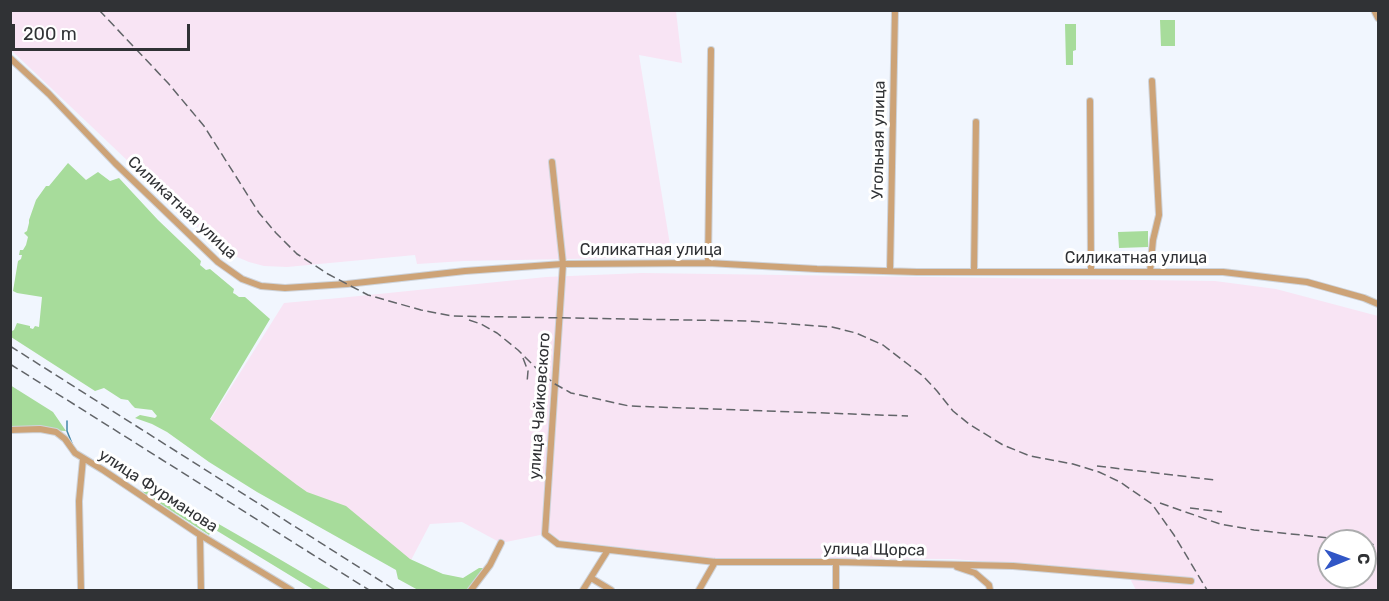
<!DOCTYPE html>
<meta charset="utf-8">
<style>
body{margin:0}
#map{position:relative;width:1389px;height:601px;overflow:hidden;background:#f1f6fe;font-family:Rubik,sans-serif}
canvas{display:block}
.frame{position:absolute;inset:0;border:12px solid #303235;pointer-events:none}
.north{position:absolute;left:1317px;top:529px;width:60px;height:60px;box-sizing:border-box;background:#fff;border:2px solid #acadae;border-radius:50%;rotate:89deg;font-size:16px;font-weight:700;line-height:24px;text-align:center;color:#303235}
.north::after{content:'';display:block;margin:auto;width:21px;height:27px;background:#3156c6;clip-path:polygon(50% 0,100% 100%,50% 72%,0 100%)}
.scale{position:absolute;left:12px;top:24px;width:178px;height:27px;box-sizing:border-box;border:3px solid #303235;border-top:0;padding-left:8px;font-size:18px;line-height:21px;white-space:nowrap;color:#303235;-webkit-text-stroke:4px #fff;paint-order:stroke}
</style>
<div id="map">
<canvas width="1389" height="601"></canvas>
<div class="frame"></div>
<div class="north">С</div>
<div class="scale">200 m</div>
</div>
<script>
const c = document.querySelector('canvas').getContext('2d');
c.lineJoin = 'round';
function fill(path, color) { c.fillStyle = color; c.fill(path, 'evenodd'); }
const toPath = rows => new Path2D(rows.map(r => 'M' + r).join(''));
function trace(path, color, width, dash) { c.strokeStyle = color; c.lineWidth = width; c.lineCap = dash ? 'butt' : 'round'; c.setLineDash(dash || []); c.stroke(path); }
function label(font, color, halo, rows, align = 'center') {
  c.font = font + ' Rubik,sans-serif'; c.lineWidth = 6; c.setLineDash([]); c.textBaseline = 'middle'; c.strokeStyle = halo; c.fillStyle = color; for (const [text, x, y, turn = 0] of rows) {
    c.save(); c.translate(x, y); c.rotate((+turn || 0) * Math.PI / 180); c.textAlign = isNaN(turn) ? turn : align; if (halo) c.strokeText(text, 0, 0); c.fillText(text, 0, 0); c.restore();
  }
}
const industrial = toPath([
 [10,11,676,11,682,63,639,55,672,257,464,261,417,264,415,255,287,267,264,266,249,262,237,257,210,239,11,50],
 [642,273,1215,281,1276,289,1378,316,1378,590,1136,590,1127,573,953,559,712,558,560,540,550,533,501,543,462,522,430,524,409,564,281,488,211,419,284,303,339,298,546,277],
 [1329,541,1365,541,1365,577,1329,577]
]);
const green = toPath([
 [1160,20,1175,20,1175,46,1161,46],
 [1065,24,1076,24,1076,50,1073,51,1073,65,1066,65],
 [68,163,86,180,98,172,110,181,119,178,158,220,201,261,200,265,206,270,210,269,234,289,233,293,235,294,239,297,245,297,270,319,210,419,297,485,307,492,346,506,410,559,443,574,463,578,479,568,483,568,484,571,469,590,418,590,398,579,396,570,257,492,209,462,167,432,152,424,135,418,140,415,155,418,157,416,152,410,135,408,132,405,128,400,121,399,104,388,95,391,11,337,10,332,14,330,17,323,30,326,30,328,33,329,35,326,39,327,42,297,17,293,13,291,18,261,21,259,22,255,19,255,20,250,23,250,26,245,28,237,24,233,27,231,29,223,29,220,36,200,46,186,49,186],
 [1148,231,1148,247,1119,248,1118,232],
 [10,385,53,412,66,431,11,428],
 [146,480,210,519,264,550,332,590,314,590,214,529,209,535,144,493,141,489]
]);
const stream = toPath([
 [67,421,67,431,73,446]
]);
const minor = toPath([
 [1374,10,1378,18],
 [10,58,49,94,115,163,218,262,242,279,261,286,285,288,347,284,465,271,563,264,708,263,817,269,917,272,1223,272,1307,282,1364,298,1378,304],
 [1090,101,1091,272],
 [552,162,563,264,545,534,558,544,715,562,836,562,1013,566,1191,581],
 [708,263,711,50],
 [890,271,895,10],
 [974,271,976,122],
 [1150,272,1153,240,1159,215,1152,81],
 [10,430,40,429,56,432,65,439,75,453,103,470,197,533,291,590],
 [200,535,201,590],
 [836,562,836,590],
 [957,567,975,573,989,585,990,590],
 [591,578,611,590],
 [81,590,79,501,83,459],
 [471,590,490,565,501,543],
 [583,590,608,550],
 [699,590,715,562]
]);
const rail = toPath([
 [99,10,168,83,204,126,259,213,276,233,297,254,328,274,347,284,368,295,421,310,452,316,748,321,832,327,856,333,883,345,909,365,923,376,937,391,953,411,969,424,1003,445,1030,456,1073,464,1099,472,1120,482,1152,504,1174,535,1207,590],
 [469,320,481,324,497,333,518,350,540,372,555,384,571,393,629,406,908,416],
 [10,346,395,590],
 [523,358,528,371,527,383],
 [10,364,369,590],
 [1097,466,1215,480],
 [1160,503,1220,524,1254,530,1358,541],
 [1190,508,1222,512],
 [1365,542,1378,546]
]);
const streetNames = [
 ["Угольная улица",879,140,-89],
 ["Силикатная улица",182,208,43],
 ["Силикатная улица",651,250],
 ["Силикатная улица",1136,258],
 ["улица Чайковского",540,406,-86],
 ["улица Фурманова",158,491,33],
 ["улица Щорса",874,550,1]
];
fill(industrial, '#f8e4f4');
fill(green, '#a7dc9b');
trace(stream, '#4287a8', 1.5);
trace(minor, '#ced3da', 8);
trace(minor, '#cda377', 6);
trace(rail, '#626569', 1.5, [9, 4.5]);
label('16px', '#303235', '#fff', streetNames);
</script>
